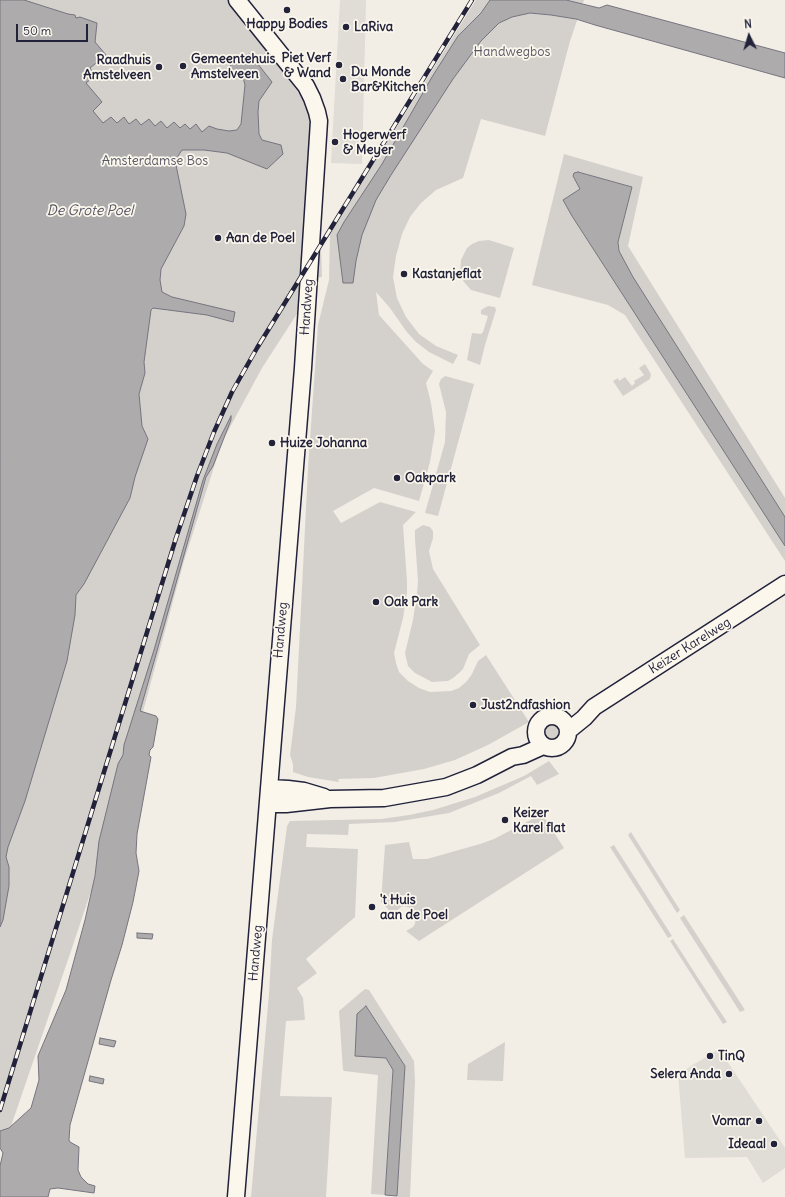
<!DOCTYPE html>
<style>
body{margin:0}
#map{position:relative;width:785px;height:1197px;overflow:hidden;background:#f2eee5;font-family:Delius,sans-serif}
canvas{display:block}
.north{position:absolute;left:729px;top:16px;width:40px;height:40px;-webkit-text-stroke:3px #fbf7ec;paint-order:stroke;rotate:355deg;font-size:11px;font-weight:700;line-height:16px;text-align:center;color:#22223b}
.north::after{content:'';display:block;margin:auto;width:14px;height:18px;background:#22223b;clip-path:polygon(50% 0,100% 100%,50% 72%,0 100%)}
.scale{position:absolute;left:16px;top:24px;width:72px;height:18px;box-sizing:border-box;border:2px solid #22223b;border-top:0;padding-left:5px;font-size:12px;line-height:14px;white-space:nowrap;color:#22223b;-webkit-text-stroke:3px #fbf7ec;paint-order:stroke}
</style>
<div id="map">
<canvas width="785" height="1197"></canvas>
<div class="north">N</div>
<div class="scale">50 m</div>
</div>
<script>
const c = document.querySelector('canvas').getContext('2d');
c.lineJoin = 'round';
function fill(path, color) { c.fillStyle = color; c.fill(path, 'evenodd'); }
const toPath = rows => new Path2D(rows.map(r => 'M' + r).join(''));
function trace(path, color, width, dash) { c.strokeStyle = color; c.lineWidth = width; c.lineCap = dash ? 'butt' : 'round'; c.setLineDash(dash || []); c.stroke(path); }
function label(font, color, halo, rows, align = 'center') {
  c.font = font + ' Delius,sans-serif'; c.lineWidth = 3.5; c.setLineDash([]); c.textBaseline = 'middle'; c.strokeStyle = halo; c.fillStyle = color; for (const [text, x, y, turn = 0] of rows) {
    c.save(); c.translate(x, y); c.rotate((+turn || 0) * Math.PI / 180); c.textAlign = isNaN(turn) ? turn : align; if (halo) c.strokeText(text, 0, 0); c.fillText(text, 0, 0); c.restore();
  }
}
const built = toPath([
 [340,0,366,0,362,164,331,163],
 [719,1049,785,1148,785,1168,763,1183,747,1157,685,1158,678,1074]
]);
const green = toPath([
 [0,0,232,0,313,113,304,303,262,368,222,442,184,561,108,840,71,951,8,1135,0,1136],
 [476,0,584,0,570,41,545,136,481,119,463,178,436,190,421,203,410,217,402,234,396,256,393,277,397,298,406,317,419,334,436,346,458,355,453,364,429,352,416,342,406,331,390,308,376,292,379,315,423,364,433,371,426,383,431,403,435,431,430,462,419,501,374,488,333,511,341,523,380,502,416,512,403,525,407,581,407,592,403,618,394,653,396,663,399,672,408,681,419,688,430,692,451,691,459,688,467,681,472,674,478,661,486,655,529,722,488,745,455,760,424,769,374,778,338,779,339,782,308,777,293,772,293,764,290,755,296,707,308,468,318,325,329,280,330,234],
 [564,154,643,177,628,246,785,498,785,517,633,277,619,251,618,243,632,187,578,172,580,189,564,200,572,216,785,545,785,561,625,315,608,305,532,285],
 [489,240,514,248,500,298,471,290,464,282,460,275,461,260,467,248,472,244,479,241],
 [321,248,322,277,314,278,315,256],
 [488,306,495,307,496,310,485,345,480,365,467,360,472,333,481,334,483,332,488,316,481,314,481,310],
 [645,364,651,374,650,379,623,396,613,381,618,378,619,381,625,377,632,386,635,383,634,381,644,375,639,368],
 [445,376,474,384,438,516,425,513,445,442,446,412,439,384,441,379],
 [423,525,430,527,433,531,433,538,429,551,433,569,480,645,469,654,463,669,459,673,453,678,448,681,432,682,415,673,408,666,405,653,413,620,417,593,418,581,415,539,415,530],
 '544 732a8 8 0 1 1 16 0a8 8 0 1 1-16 0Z',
 [549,761,559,774,537,785,531,776,499,793,449,813,395,822,349,824,348,835,307,834,306,847,358,849,355,917,306,959,317,973,297,988,303,998,305,1020,286,1021,280,1096,332,1097,326,1197,251,1197,269,994,272,940,287,826,290,821,381,819,409,815,433,810,475,797,524,776],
 [542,814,564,848,419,941,406,931,413,927,415,924,416,915,414,911,410,908,404,906,401,907,393,914,381,902,385,845,409,842,413,859,427,859,480,844,494,839],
 [631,832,680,910,677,913,628,835],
 [614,845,672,936,668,938,610,847],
 [684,915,745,1010,740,1012,680,918],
 [673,939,698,978,727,1022,723,1024,670,941],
 [365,989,369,990,414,1061,415,1081,410,1197,398,1197,397,1196,405,1066,366,1006,386,1058,393,1070,385,1195,371,1194,378,1075,344,1071,343,1070,339,1011],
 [505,1042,503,1081,467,1080,468,1064]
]);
const water = toPath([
 [0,0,24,0,68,14,75,15,76,18,80,17,97,23,95,42,106,55,90,68,95,76,86,83,102,102,93,111,103,123,111,117,117,123,124,117,129,124,136,119,141,125,149,119,155,126,161,121,167,128,174,122,180,128,185,124,190,129,196,124,202,132,209,126,217,129,229,131,237,130,241,124,245,85,243,77,240,73,235,73,230,68,232,61,238,57,250,54,272,82,259,101,258,112,259,134,262,140,281,145,283,154,267,169,227,153,204,150,182,150,178,156,176,165,186,214,184,226,161,269,160,280,162,292,172,297,235,312,233,322,207,315,153,308,151,310,144,362,145,373,139,394,142,426,148,439,135,477,130,498,84,584,76,595,75,615,67,661,25,801,8,847,6,857,9,867,9,886,3,920,0,927,0,0],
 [490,0,566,0,599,8,607,5,785,53,785,78,595,25,576,19,551,15,530,13,512,17,499,23,481,41,453,79,391,175,376,200,362,235,356,261,353,283,343,283,337,235,344,222,382,164,432,77,458,36,481,13,490,0],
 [578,172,632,187,618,242,619,251,633,277,785,517,785,546,572,216,563,200,580,189,573,176,574,173,578,172],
 [231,416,231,420,213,466,206,477,140,711,156,716,158,719,153,747,150,750,149,755,151,757,137,834,136,853,139,871,133,902,122,945,111,980,70,1125,69,1140,70,1142,79,1147,78,1170,81,1177,88,1184,95,1186,94,1193,58,1188,50,1189,48,1197,0,1197,0,1166,3,1153,0,1148,0,1131,9,1128,31,1108,39,1080,38,1056,66,990,85,920,95,876,99,841,118,764,123,755,124,745,154,650,203,480,217,444,231,416],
 [137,933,153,934,152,939,137,938,137,933],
 [366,1006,405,1066,397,1196,385,1195,393,1070,386,1058,355,1056,357,1014,366,1006],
 [100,1038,116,1041,114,1047,99,1044,100,1038],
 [90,1076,104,1079,103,1084,89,1081,90,1076]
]);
const secondary = toPath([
 '536 732a16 16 0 1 1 32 0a16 16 0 1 1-32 0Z',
 [568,731,584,718,594,707,785,584],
 [269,788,288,789,304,791,324,797],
 [268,804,286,804,330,799,384,798,446,787,477,775,512,757,523,755,543,746],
 [236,1197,303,368,319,121,317,112,312,98,306,86,237,0]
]);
const rail = toPath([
 [0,1110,176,538,197,476,214,432,232,392,257,348,472,0]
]);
const markers = [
 [287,10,4,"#22223b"],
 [346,27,4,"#22223b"],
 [339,65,4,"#22223b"],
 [183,66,4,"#22223b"],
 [159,67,4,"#22223b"],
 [343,79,4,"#22223b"],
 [335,142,4,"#22223b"],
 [218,238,4,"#22223b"],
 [404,274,4,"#22223b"],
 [272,443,4,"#22223b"],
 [397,478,4,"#22223b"],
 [376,602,4,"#22223b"],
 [473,705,4,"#22223b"],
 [505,820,4,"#22223b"],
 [372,907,4,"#22223b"],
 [710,1056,4,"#22223b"],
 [729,1074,4,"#22223b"],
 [759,1121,4,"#22223b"],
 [774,1144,4,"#22223b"]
];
const poiNames = [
 ["Happy Bodies",287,24,"center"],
 ["LaRiva",354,27],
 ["Piet Verf",331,58,"right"],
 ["& Wand",331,73,"right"],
 ["Gemeentehuis",191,59],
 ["Amstelveen",191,74],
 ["Raadhuis",151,60,"right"],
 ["Amstelveen",151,75,"right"],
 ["Du Monde",351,72],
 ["Bar&Kitchen",351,87],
 ["Hogerwerf",343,135],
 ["& Meyer",343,150],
 ["Aan de Poel",226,238],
 ["Kastanjeflat",412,274],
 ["Huize Johanna",280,443],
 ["Oakpark",405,478],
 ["Oak Park",384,602],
 ["Just2ndfashion",481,705],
 ["Keizer",513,813],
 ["Karel flat",513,828],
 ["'t Huis",380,900],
 ["aan de Poel",380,915],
 ["TinQ",718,1056],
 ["Selera Anda",721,1074,"right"],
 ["Vomar",751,1121,"right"],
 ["Ideaal",766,1144,"right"]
];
const parkNames = [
 ["Handwegbos",512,52],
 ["Amsterdamse Bos",155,161]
];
const streetNames = [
 ["Handweg",307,307,-86],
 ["Handweg",281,630,-85],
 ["Keizer Karelweg",690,646,-32],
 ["Handweg",256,953,-85]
];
const waterNames = [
 ["De Grote Poel",90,211]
];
fill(built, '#e0dcd6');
fill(green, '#d4d1cc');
fill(water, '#aeabad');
trace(water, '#76747f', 1);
trace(secondary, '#22223b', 19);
trace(secondary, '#fbf7ec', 16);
trace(rail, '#22223b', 4.5);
trace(rail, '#fbf7ec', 3, [9]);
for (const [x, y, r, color] of markers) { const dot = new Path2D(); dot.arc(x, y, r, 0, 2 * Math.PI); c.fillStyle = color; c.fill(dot); trace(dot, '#fbf7ec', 1.5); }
label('bold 13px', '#22223b', '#fbf7ec', poiNames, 'left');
label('13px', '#575766', '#fbf7ec', parkNames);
label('13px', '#22223b', '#fbf7ec', streetNames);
label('italic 14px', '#535263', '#fbf7ec', waterNames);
</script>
